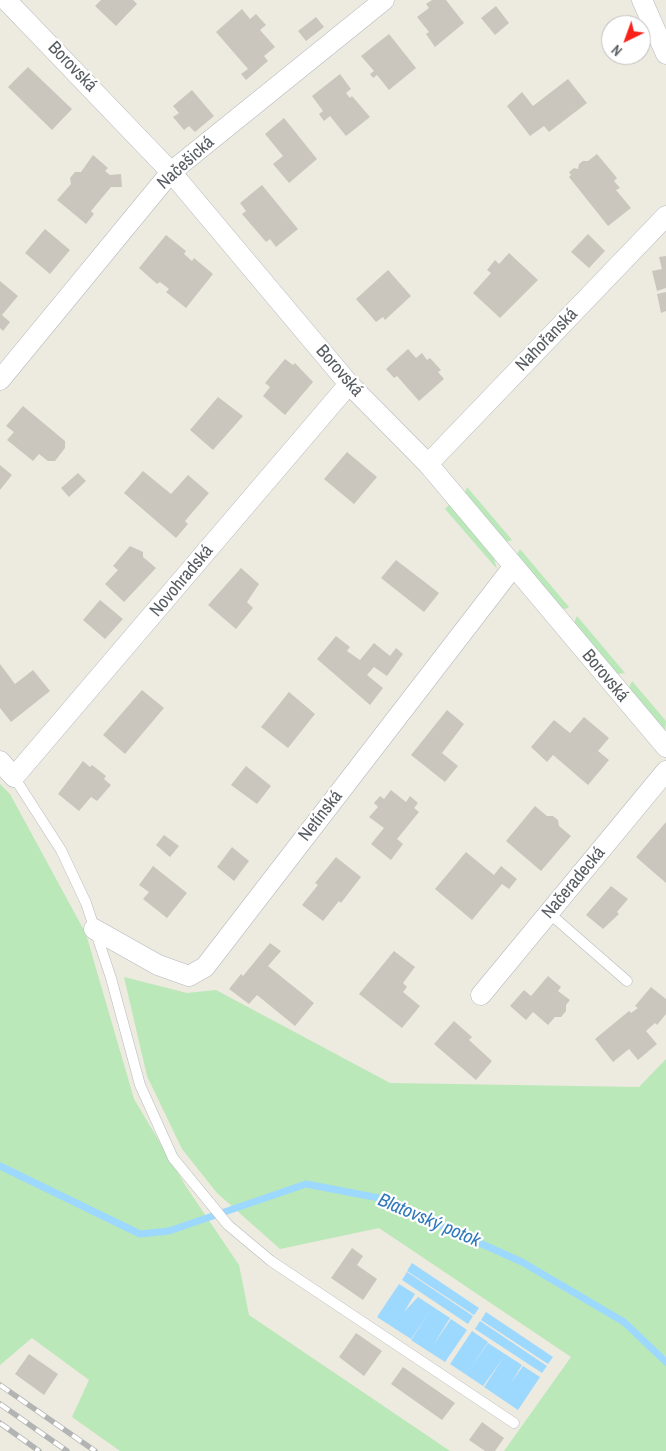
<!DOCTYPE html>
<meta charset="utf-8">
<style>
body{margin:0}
#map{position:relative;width:666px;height:1451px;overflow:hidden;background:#edeadf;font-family:"Archivo Narrow",sans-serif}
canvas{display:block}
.north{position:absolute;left:601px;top:15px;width:50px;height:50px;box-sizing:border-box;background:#fff;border:1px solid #bcbec0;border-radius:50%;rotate:222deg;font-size:14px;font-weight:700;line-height:20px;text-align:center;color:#585d62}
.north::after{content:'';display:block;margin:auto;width:18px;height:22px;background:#fa2118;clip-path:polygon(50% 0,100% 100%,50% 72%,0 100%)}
</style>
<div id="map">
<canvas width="666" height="1451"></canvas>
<div class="north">N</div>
</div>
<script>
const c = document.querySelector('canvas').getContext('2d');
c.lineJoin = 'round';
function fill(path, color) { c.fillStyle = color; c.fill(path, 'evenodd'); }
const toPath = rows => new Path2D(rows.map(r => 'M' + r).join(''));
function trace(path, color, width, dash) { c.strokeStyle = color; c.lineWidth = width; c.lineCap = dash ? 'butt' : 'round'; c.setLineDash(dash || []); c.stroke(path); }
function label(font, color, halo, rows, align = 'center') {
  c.font = font + ' "Archivo Narrow",sans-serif'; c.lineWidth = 4.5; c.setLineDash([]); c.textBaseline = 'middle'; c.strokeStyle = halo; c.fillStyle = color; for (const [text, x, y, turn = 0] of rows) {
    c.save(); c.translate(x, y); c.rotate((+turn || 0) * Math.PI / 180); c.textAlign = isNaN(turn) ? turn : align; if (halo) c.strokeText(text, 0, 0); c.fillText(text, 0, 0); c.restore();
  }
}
const green = toPath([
 [467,487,512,540,506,542,465,493],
 [449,505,493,555,497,569,445,509],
 [520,549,569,607,566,609,561,608,517,554],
 [577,616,625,673,617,674,574,623],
 [632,681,666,721,665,731,629,688],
 [0,784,10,794,86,934,134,1099,187,1188,239,1265,249,1315,450,1451,120,1451,72,1417,89,1380,32,1338,0,1365],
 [124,977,187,993,216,990,390,1083,639,1087,666,1059,666,1451,504,1451,571,1357,379,1228,280,1249,217,1193,182,1149,147,1076]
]);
const water = toPath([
 [412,1263,479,1308,474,1315,407,1271],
 [407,1272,473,1316,468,1324,402,1280],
 [399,1284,415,1294,404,1312,418,1297,450,1318,432,1347,451,1319,467,1330,445,1362,411,1340,431,1310,411,1339,377,1317],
 [486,1312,553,1357,548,1364,481,1320],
 [480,1321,547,1366,542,1373,475,1329],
 [472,1331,488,1342,469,1371,488,1343,522,1365,511,1383,523,1366,540,1377,518,1410,484,1387,504,1357,483,1386,450,1364]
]);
const stream = toPath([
 [0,1166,140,1234,169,1231,306,1184,379,1198,522,1262,624,1322,666,1362]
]);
const building = toPath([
 [101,0,133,0,137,4,116,26,95,6],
 [432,0,446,0,464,23,435,47,426,34,429,32,417,17,429,8,426,4],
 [496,6,509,23,495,35,481,18],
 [242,9,250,19,256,14,266,25,260,30,275,47,264,56,268,61,246,80,241,74,248,69,216,32],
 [316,17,324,27,306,41,298,31],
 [389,34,416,68,389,90,377,75,373,78,370,74,374,71,361,56],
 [28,67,72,109,52,130,8,87],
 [340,74,351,89,346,93,350,98,352,96,370,117,346,136,330,116,324,121,319,114,323,111,312,96],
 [568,79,587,103,549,132,544,126,530,136,507,106,522,92,533,106],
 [192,90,214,116,195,132,189,126,184,130,173,117,179,113,173,106],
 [284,118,317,159,289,183,273,164,283,156,265,134],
 [597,154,617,178,614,181,620,188,616,190,631,208,608,226,569,177,571,175,569,172,574,168,578,169,579,164,583,161,588,161],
 [93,155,108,168,105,171,110,175,121,174,122,187,111,187,91,211,94,214,86,224,57,200,71,184,70,178,75,172,81,172],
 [262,185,298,229,276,247,270,239,266,242,242,214,246,211,240,203],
 [45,229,70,250,50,274,25,253],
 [588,234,605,251,589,268,571,252],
 [166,235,186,251,184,254,192,261,194,258,213,274,186,308,166,292,169,289,160,282,157,284,139,268],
 [509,253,538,280,500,318,473,293,491,273,487,270,495,260,499,264],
 [666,256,666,288,657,291,652,271,662,269,659,257],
 [388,270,411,296,385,320,383,317,376,322,356,299],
 [0,281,18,296,2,315,10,322,3,331,0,328],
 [666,292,666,311,661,313,657,294],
 [408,349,416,358,422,353,427,360,430,358,441,370,438,372,444,379,419,401,397,376,394,378,386,369],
 [285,359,293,365,295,363,313,382,285,415,263,396,270,387,265,383],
 [218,397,243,416,213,450,190,430],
 [23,406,65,441,65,448,55,461,48,461,39,454,33,461,7,440,14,432,6,426],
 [347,452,377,477,354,504,324,479],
 [0,465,12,475,0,490],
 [143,471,171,494,188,475,209,493,185,521,188,524,176,538,124,493],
 [78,473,86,481,69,497,61,488],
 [130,546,143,552,143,557,156,568,124,602,105,584,118,570,113,566],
 [396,560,439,593,424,612,381,578],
 [241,568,259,584,247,602,253,608,236,629,208,605],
 [100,600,123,619,105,639,83,620],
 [336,636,350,647,347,651,360,660,374,643,390,656,396,648,403,654,387,676,374,667,367,675,383,688,370,705,317,659],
 [0,664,15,684,33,670,50,691,11,722,0,708],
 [142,690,164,708,125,754,103,735],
 [289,692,315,714,288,748,261,727],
 [447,710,464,724,442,753,458,766,445,782,411,755],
 [584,717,609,738,598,751,609,760,588,785,553,755,547,762,531,747,554,720,570,733],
 [83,761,90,767,92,765,106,776,104,779,111,785,97,801,91,797,79,811,58,794],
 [246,766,271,786,257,804,231,785],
 [391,790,406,802,410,796,418,803,414,808,419,812,397,839,403,844,391,860,371,844,384,828,369,817,378,807,374,803,380,796,384,799],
 [535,806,547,816,553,816,558,820,559,826,571,836,541,871,506,841],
 [666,822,666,883,636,857],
 [164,835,179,846,170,857,156,845],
 [232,847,249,861,234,881,217,867],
 [466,852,494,875,501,866,517,879,509,889,502,884,472,920,435,889],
 [336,857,361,877,341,903,339,901,323,921,302,905,318,885,315,883],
 [153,866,187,893,167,918,143,899,149,892,139,885],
 [611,886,628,899,617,912,619,914,603,929,586,915],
 [270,943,281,951,268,966,314,1003,295,1026,257,995,249,1004,229,989,241,974,243,976],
 [394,951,415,967,403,983,407,987,403,992,420,1006,402,1028,359,994],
 [548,976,561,987,558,991,570,1000,566,1005,566,1011,561,1017,555,1017,548,1025,533,1012,526,1020,510,1006,524,990,531,996],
 [651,987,666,999,666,1014,657,1025,655,1023,646,1031,657,1044,638,1060,629,1049,613,1062,595,1039,629,1011,631,1013,638,1008,635,1006],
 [454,1021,472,1037,469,1040,492,1061,476,1080,434,1044],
 [352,1248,363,1256,357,1265,377,1279,363,1300,331,1278],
 [356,1333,382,1351,364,1376,339,1357],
 [29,1354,58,1374,44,1395,15,1374],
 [403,1367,455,1403,442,1420,391,1384],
 [482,1422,504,1438,495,1451,485,1451,469,1440]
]);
const lane = toPath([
 [14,777,61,850,86,903,111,978,140,1085,173,1158,228,1225,271,1261,514,1423],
 [549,913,627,981]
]);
const street = toPath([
 [6,0,171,172,349,384,428,464,666,747],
 [642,0,666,54],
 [0,380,171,172,384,0],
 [428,464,666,216],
 [0,761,14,777,349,384],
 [94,929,158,965,189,976,205,967,513,567],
 [481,995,666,771]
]);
const rail = toPath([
 [0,1385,95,1451],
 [0,1404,67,1451],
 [0,1423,39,1451]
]);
const streetNames = [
 ["Borovská",72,67,46],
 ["Načešická",186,163,-42],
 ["Nahořanská",547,340,-46],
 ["Borovská",339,371,49],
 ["Novohradská",182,581,-50],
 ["Borovská",605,676,50],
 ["Netínská",321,816,-52],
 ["Načeradecká",574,883,-50]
];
const waterNames = [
 ["Blatovský potok",429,1221,23]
];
fill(green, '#bae8b8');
fill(water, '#9dd8ff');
trace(stream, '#9dd8ff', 7);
fill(building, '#cac6be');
trace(lane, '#b5b9be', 11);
trace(street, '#b5b9be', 21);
trace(lane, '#fff', 10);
trace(street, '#fff', 20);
trace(rail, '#b2b3b3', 5.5);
trace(rail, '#fff', 4, [11]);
label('18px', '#585d62', '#fff', streetNames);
label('italic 19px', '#3079bb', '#fff', waterNames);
</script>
